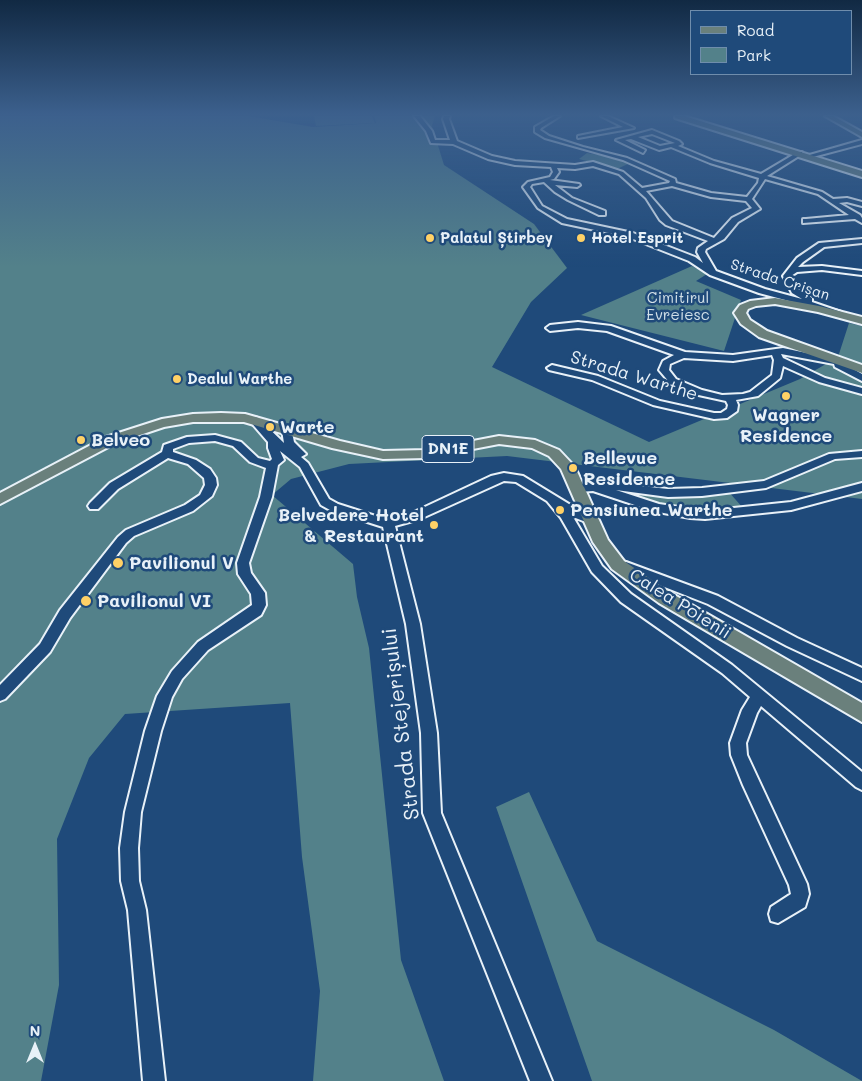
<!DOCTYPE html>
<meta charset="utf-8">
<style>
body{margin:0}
#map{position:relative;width:862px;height:1081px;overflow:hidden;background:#1f4a7a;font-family:Mali,sans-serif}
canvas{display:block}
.legend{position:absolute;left:690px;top:10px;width:162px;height:65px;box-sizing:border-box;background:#1f4a7a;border:1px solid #6f8dac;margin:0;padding:6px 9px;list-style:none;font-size:15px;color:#e8f1f8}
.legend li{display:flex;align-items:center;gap:10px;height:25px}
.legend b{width:25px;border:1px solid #6f8dac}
.north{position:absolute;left:10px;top:1021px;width:50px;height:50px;-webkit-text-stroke:4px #1f4a7a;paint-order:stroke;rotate:0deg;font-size:14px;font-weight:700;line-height:20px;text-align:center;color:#e8f1f8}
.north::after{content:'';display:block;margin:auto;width:18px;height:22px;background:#e8f1f8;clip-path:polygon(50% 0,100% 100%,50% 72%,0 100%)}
</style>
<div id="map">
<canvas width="862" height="1081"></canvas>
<ul class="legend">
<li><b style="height:6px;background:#6a807c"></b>Road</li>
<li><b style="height:14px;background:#53818a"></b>Park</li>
</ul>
<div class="north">N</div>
</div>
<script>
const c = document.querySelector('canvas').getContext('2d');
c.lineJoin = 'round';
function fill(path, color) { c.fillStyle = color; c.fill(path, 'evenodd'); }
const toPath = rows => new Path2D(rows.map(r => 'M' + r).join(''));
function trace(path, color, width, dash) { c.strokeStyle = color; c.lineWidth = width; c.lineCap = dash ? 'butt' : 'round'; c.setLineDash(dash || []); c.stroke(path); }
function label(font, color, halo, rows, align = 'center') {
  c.font = font + ' Mali,sans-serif'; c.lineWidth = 5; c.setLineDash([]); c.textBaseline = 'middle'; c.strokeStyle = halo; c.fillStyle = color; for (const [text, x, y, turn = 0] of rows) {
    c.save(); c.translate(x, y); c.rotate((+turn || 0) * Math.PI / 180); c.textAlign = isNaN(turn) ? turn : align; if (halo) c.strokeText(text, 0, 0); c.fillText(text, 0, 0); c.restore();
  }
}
const green = toPath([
 [0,116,249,116,313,127,376,123,374,116,435,116,432,126,444,165,534,224,567,268,531,302,492,367,649,442,800,379,838,357,849,323,862,326,862,499,507,456,349,464,291,479,272,495,353,564,357,597,369,648,401,960,444,1081,313,1081,320,991,302,857,290,703,125,714,89,758,57,839,59,985,41,1081,0,1081],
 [314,116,372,116,375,123,316,126],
 [587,153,611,157,630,163,617,169,579,159],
 [692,266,707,274,696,281,741,300,724,351,581,315],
 [609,488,728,491,743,508,702,512,679,510,649,502],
 [529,792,597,941,774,1030,862,1081,592,1081,496,807]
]);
const minor = toPath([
 [414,116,420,116,432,131,435,140,450,140,443,119,444,116,450,116,449,119,457,141,492,156,515,161,575,165,593,162,623,172,642,188,669,183,670,181,623,160,545,138,535,132,535,127,554,116,560,116,541,128,540,130,549,136,583,147,627,158,675,179,676,183,711,193,747,197,758,183,759,178,710,163,671,147,659,150,631,139,625,140,645,150,643,153,616,140,652,130,679,141,682,144,678,146,714,161,761,174,798,152,802,152,802,154,767,176,822,192,833,199,847,198,862,202,862,206,847,202,839,203,860,215,862,218,862,223,855,219,803,223,803,219,806,219,849,215,818,194,765,179,752,199,760,209,758,210,738,222,724,239,706,249,705,252,716,271,765,289,802,299,792,293,783,276,797,258,819,243,862,239,862,243,824,247,803,262,798,267,822,266,862,271,862,275,822,270,797,272,791,276,798,289,812,298,812,302,841,312,842,314,838,317,819,309,759,293,710,275,689,261,628,237,562,223,538,208,523,187,528,182,550,177,553,172,551,167,515,165,488,159,453,144,431,143,426,131,414,116],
 [652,134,675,143,660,146,638,137,652,134],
 [593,166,619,174,646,198,660,220,666,225,708,241,698,248,697,252,703,263,695,257,633,233,567,219,542,206,530,187,532,184,544,182,555,192,568,200,599,215,605,215,605,211,572,198,555,185,577,187,580,185,579,184,550,180,554,179,559,172,557,168,575,169,593,166],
 [672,186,711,197,746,201,752,208,732,218,714,238,672,221,646,191,672,186],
 [601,116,608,116,634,128,578,138,578,136,623,127,601,116],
 [862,140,862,144,809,158,806,156,862,140],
 [578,322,611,326,685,352,733,355,783,348,849,362,851,364,848,366,862,374,862,381,835,367,834,364,781,354,783,358,825,378,862,388,862,394,819,382,783,366,780,378,758,396,736,400,738,405,737,411,727,418,714,419,653,405,592,380,549,370,547,368,552,365,598,376,660,401,714,413,721,413,727,409,728,405,726,401,694,394,670,383,659,370,663,361,674,355,607,331,578,328,550,331,546,328,550,325,578,322],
 [772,355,774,360,772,375,750,392,743,394,722,395,702,390,676,379,669,370,670,364,684,358,733,361,772,355],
 [254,417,258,418,284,443,282,430,283,428,291,428,294,442,306,454,301,457,308,463,329,499,338,504,388,520,412,513,491,476,504,473,523,476,582,512,595,517,597,520,595,523,591,524,573,517,602,566,631,594,732,665,862,772,862,790,856,787,761,706,757,713,746,743,747,755,807,884,809,894,805,907,778,923,771,921,769,914,771,907,791,894,789,885,743,785,731,755,730,743,742,710,750,697,722,673,621,602,592,572,561,518,547,501,516,482,504,481,420,519,395,526,420,624,437,733,441,813,552,1081,530,1081,423,813,421,733,406,624,383,527,330,510,321,505,300,467,280,451,284,460,278,465,272,497,249,563,251,573,265,593,266,605,261,615,208,650,182,679,172,697,161,731,141,812,138,848,139,881,146,910,165,1081,143,1081,128,910,121,881,120,848,125,812,145,731,157,696,172,671,198,642,252,605,251,594,238,574,237,563,260,497,266,468,250,462,233,446,215,441,189,443,173,449,173,452,196,460,210,469,216,478,217,485,212,496,193,511,134,536,126,543,70,618,50,652,5,699,0,701,0,685,40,644,60,610,118,537,126,530,185,505,200,495,205,485,204,478,188,464,168,458,118,489,98,509,90,509,88,506,90,503,110,483,162,452,164,445,187,437,215,435,241,442,258,458,270,461,272,459,268,448,268,442,249,420,254,417],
 [862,451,862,457,835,459,766,488,702,496,668,497,616,490,659,504,705,511,791,502,862,483,862,491,791,510,705,519,690,518,653,511,593,491,578,492,572,488,578,484,599,485,604,482,668,489,702,488,764,481,829,454,862,451],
 [626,562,718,596,797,638,862,668,862,681,787,646,708,604,621,570,620,567,621,564,626,562]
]);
const major = toPath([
 [675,116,684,116,862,171,862,177,675,118,675,116],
 [825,116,833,116,862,132,862,137,825,116],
 [775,298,819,306,862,317,862,324,818,312,775,304,756,306,748,309,746,313,750,320,767,331,862,365,862,373,759,337,741,324,734,313,740,305,750,301,775,298],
 [221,413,245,414,340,441,383,451,426,450,499,436,535,440,559,450,575,467,608,540,624,561,671,593,862,703,862,722,659,603,612,569,593,542,561,469,549,456,532,448,499,444,426,458,383,459,332,448,244,422,193,422,164,427,116,443,0,504,0,493,106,437,162,419,193,414,221,413]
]);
const markers = [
 [430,238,5,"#ffd166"],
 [581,238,5,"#ffd166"],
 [177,379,5,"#ffd166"],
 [786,396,5,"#ffd166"],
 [270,427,5,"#ffd166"],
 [81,440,5,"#ffd166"],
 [573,468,5,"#ffd166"],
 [560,510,5,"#ffd166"],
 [434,525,5,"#ffd166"],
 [118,563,6,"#ffd166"],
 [86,601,6,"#ffd166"]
];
const farPoinames = [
 ["Palatul Știrbey",440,238],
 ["Hotel Esprit",591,238],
 ["Dealul Warthe",187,379]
];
const farStreetnames = [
 ["Strada Crișan",780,280,18]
];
const farParknames = [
 ["Cimitirul",678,298],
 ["Evreiesc",678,315]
];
const shields = [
 [448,449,52]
];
const shieldNames = [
 ["DN1E",448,449]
];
const streetNames = [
 ["Strada Warthe",634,376,17],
 ["Calea Poienii",680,604,32]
];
const poiNames = [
 ["Wagner",786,415,"center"],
 ["Residence",786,436,"center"],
 ["Warte",280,427],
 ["Belveo",91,440],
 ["Bellevue",583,458],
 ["Residence",583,479],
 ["Pensiunea Warthe",570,510],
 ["Belvedere Hotel",424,515,"right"],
 ["& Restaurant",424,536,"right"],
 ["Pavilionul V",129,563],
 ["Pavilionul VI",97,601]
];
const nearStreetnames = [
 ["Strada Stejerișului",401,724,-97]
];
fill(green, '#53818a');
trace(minor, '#e8f1f8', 4);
trace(major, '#e8f1f8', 4);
fill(minor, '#1f4a7a');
fill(major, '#6a807c');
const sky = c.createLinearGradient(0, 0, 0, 267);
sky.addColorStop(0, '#112943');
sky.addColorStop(0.43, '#3c608d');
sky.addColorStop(1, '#3c608d00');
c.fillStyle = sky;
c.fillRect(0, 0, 862, 267);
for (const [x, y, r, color] of markers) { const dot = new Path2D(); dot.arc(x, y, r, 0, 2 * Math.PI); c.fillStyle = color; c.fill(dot); trace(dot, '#1f4a7a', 2); }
label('bold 15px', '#e8f1f8', '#1f4a7a', farPoinames, 'left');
label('15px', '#e8f1f8', '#1f4a7a', farStreetnames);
label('15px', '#d2e0e8', '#1f4a7a', farParknames);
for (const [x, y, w] of shields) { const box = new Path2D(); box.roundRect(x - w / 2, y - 13.5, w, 27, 4); c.fillStyle = '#1f4a7a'; c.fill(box); trace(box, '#e8f1f8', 1); }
label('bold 16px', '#e8f1f8', null, shieldNames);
label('18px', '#e8f1f8', '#1f4a7a', streetNames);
label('bold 18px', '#e8f1f8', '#1f4a7a', poiNames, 'left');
label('21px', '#e8f1f8', '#1f4a7a', nearStreetnames);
</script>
